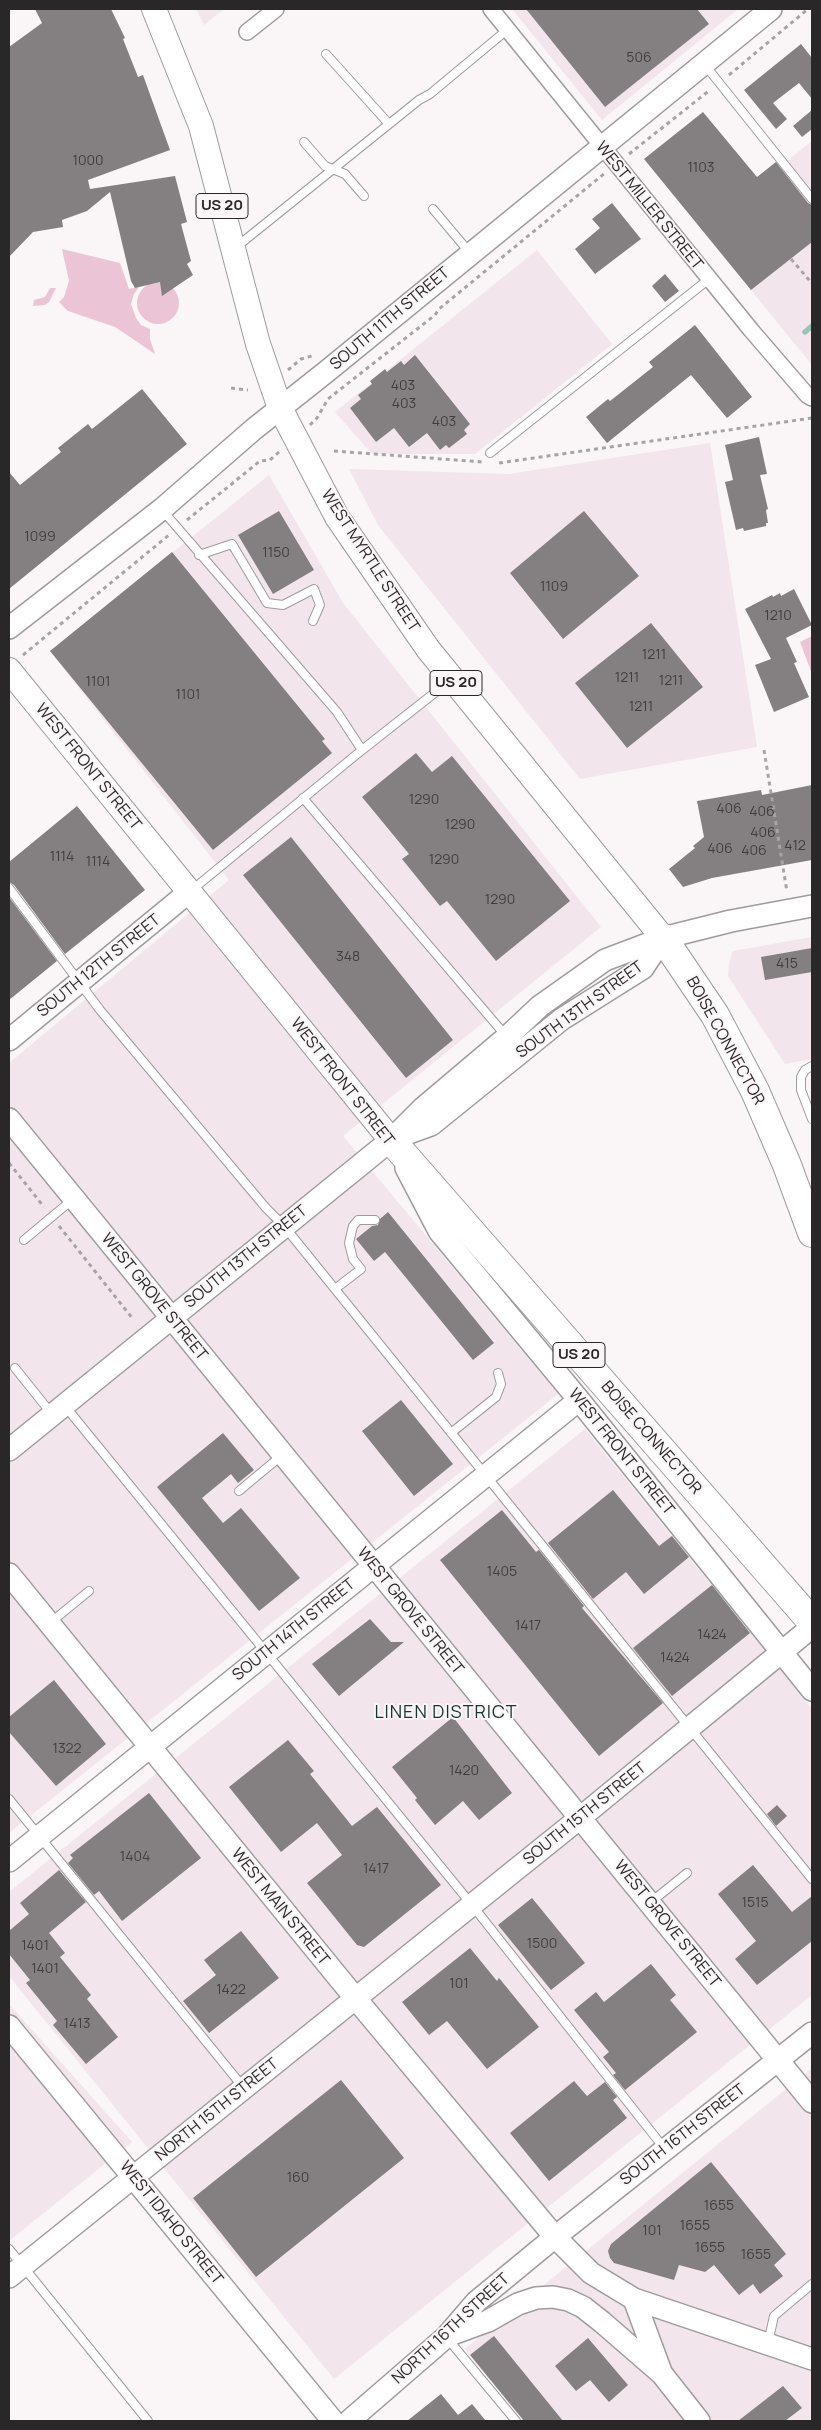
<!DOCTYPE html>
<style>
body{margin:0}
#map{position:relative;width:821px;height:2430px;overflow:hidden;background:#faf5f7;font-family:Manrope,sans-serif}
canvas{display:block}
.frame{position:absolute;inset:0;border:10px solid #292728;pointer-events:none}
</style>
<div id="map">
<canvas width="821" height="2430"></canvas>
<div class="frame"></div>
</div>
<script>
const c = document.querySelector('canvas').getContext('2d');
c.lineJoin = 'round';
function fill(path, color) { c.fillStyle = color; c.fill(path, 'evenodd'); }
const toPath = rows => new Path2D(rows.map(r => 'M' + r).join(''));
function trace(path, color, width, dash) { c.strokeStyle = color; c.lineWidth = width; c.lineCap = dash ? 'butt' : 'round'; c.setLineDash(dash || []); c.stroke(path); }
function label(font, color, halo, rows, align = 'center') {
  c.font = font + ' Manrope,sans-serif'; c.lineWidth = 4; c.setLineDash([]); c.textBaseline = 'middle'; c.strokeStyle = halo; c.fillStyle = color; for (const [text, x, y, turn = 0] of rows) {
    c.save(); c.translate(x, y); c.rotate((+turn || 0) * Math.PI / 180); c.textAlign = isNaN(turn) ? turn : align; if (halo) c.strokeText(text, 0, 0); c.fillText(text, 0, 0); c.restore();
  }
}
const built = toPath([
 [196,9,224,9,204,25],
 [512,9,738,9,602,120],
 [812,141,812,365,698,225,777,161,781,166],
 [537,250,612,344,475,454,372,454,335,412],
 [710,443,757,747,580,779,378,525,349,469,509,474],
 [269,475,343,603,601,927,343,1136,558,1394,9,1833,9,1063,229,880,50,651],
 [812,937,812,1059,785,1064,728,976,729,963,733,951],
 [585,1429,812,1709,812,1995,334,2379,9,1976,9,1892],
 [9,2004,132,2142,9,2241],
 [812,2068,812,2421,524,2421,465,2349]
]);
const green = toPath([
 [62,249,120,263,129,289,139,287,134,294,131,304,136,318,141,325,150,329,150,339,155,354,115,327,68,311,59,302,64,297,69,281],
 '137 303a21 21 0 1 1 42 0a21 21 0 1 1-42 0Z',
 [50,288,56,288,49,302,45,305,33,306,34,300,45,297],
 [812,636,812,674,800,642]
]);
const stream = toPath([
 [805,332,812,326]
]);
const building = toPath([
 [35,9,111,9,125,38,123,39,138,77,143,75,170,150,88,180,90,189,175,176,187,222,181,224,191,261,187,264,193,275,162,296,160,282,135,288,131,281,110,192,87,211,62,220,63,227,33,232,9,257,9,47,42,23],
 [526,9,697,9,709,24,605,107],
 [801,44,812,58,812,99,799,83,773,103,787,119,776,129,744,90],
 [812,110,812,129,802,137,793,126],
 [703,112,757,177,776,162,808,203,812,205,812,242,751,290,644,159],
 [612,203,641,239,595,274,575,249,600,228,592,219],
 [665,274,679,291,665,302,652,286],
 [695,325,752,397,727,418,691,375,607,443,586,417,608,399,610,401,653,367,649,362],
 [415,355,470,424,464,430,467,434,449,448,446,445,440,450,427,433,409,447,394,428,376,442,350,408,361,399,358,395,372,384,370,381,385,369,387,372,401,361,404,365],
 [142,389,187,444,9,589,9,472,20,485,61,452,58,448,88,424,92,429],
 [759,437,767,474,760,475,768,509,766,510,768,523,766,523,766,526,744,531,743,528,736,530,725,482,733,480,725,445],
 [279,511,314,570,273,594,238,535],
 [584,511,639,576,563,639,510,573],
 [172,552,325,739,322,741,332,753,213,850,50,651],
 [794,589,812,625,786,638,797,662,794,663,809,697,774,712,755,665,771,659,745,609,772,595,773,597,780,593,781,596],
 [651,623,703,687,627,748,575,683],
 [416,753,432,772,452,756,570,901,496,961,447,901,440,906,402,859,409,854,362,797],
 [812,785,812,860,712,878,683,887,669,869,695,848,693,846,704,837,697,801,761,790,762,795],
 [77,806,145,890,65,954,14,885,9,882,9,862],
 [291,837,453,1040,406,1078,243,875],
 [9,897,57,961,9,1000],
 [812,948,812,972,765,980,761,957],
 [388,1212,494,1343,473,1360,385,1252,374,1261,356,1239,372,1226,378,1225,380,1219],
 [401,1400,453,1464,414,1496,362,1431],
 [223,1433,254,1470,238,1483,231,1474,202,1498,223,1523,241,1508,300,1578,259,1611,157,1487],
 [613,1490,659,1546,672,1536,689,1557,644,1594,626,1572,593,1599,548,1543],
 [502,1510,536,1552,539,1550,584,1606,582,1608,663,1703,599,1756,440,1560],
 [712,1585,750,1633,672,1696,633,1648],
 [370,1619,391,1642,404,1642,339,1696,312,1664],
 [54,1680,106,1744,56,1786,9,1732,9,1717],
 [453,1717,512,1793,479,1820,463,1801,435,1825,415,1800,417,1798,392,1767],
 [288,1740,314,1771,310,1774,352,1826,377,1807,441,1885,364,1947,357,1945,307,1883,342,1855,317,1823,281,1852,229,1787],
 [149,1793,201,1858,122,1921,99,1891,94,1895,68,1863,73,1858,70,1855],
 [777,1805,787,1816,776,1826,767,1814],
 [753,1865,792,1912,812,1896,812,1941,757,1985,735,1959,756,1941,718,1894],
 [59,1870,86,1902,49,1933,65,1953,60,1957,91,1995,87,1999,118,2037,86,2064,53,2025,57,2021,26,1983,30,1980,9,1954,9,1931,29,1914,20,1903],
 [532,1898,585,1963,551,1990,498,1925],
 [241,1931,279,1978,209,2033,183,2001,216,1975,204,1960],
 [470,1948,497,1981,499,1978,539,2027,487,2069,447,2021,429,2035,402,2002],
 [651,1964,676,1995,670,2000,697,2032,625,2090,613,2075,616,2073,603,2057,609,2052,574,2010,596,1992,604,2002],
 [341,2080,404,2158,256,2277,193,2198],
 [574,2081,587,2096,605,2082,617,2097,613,2100,627,2118,549,2181,510,2133],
 [711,2162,786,2254,774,2265,783,2276,760,2294,753,2284,739,2295,714,2265,705,2272,679,2265,674,2280,614,2263,610,2258,608,2251,611,2244],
 [494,2336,563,2421,524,2421,470,2355],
 [588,2338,628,2385,609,2402,590,2380,576,2391,555,2366],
 [783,2386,802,2408,785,2421,738,2421],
 [441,2394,458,2415,472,2404,486,2421,407,2421]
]);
const path = toPath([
 [729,75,808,9],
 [629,154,710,90],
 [791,259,810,281],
 [288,370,301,359,312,356],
 [231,388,248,390],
 [310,425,317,418,328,399,435,315,439,309,605,173],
 [334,451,483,462],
 [499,463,812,418],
 [187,520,260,461,270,460,279,452],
 [23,655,169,535],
 [764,750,787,892],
 [9,1163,44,1207],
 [59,1226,133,1319]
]);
const lane = toPath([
 [326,54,389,124],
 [705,65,812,199],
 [304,142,325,166,345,174,364,196],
 [433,209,470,253],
 [235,248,419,100,430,94,507,30],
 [490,453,709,279],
 [163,511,337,712,362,750],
 [199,555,232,544,267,603,283,605,314,589,320,605,313,621],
 [303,798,506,1036],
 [9,888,100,1010,266,1208,284,1226,812,1879],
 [192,890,362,750,451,680],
 [812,1066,805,1070,801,1077,801,1090,812,1119],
 [24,1240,72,1200],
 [335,1289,361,1269,353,1259,349,1243,353,1226,358,1220,375,1220],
 [15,1368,51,1413],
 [65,1406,472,1905,664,2148],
 [451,1433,496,1397,501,1384,498,1373],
 [239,1491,281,1456],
 [50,1623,89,1591],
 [9,1799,243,2087],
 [651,1902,687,1873],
 [9,2249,148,2421],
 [447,2338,516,2421],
 [768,2343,774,2316,812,2284]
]);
const street = toPath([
 [491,9,751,330,807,395,812,398],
 [247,32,276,9]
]);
const secondary = toPath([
 [9,628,162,509,254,429,326,372,771,9],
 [9,1040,189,892],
 [9,1119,812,2102],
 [398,1137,431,1125,562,1019,643,968,663,938],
 [406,1168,439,1231,579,1400,812,1690],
 [9,1450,391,1140,423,1108,507,1037,540,1006,605,960,663,938,731,921,812,906],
 [9,1574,356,1999,555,2237,591,2273,634,2299,812,2359],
 [9,1861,579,1400],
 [9,2026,333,2421],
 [9,2277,580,1818,812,1627],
 [634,2299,661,2372],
 [447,2336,488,2321,518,2304,536,2298,553,2297,568,2300,583,2307,602,2322,662,2374,699,2421],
 [349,2421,446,2337,476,2302,555,2237,812,2033]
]);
const primary = toPath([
 [154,9,201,126,258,344,280,408,337,517,428,649,663,938],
 [9,670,391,1140]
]);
const highway = toPath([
 [663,938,715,1015,755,1091,787,1165,812,1233],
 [391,1140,812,1622]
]);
const numberNames = [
 ["506",639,58],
 ["1000",88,161],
 ["1103",701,168],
 ["403",403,386],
 ["403",404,404],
 ["403",444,422],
 ["1099",40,537],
 ["1150",276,553],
 ["1109",554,587],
 ["1210",778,616],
 ["1211",654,655],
 ["1211",627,678],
 ["1211",671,681],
 ["1101",98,682],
 ["1101",188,695],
 ["1211",641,707],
 ["1290",424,800],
 ["406",729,809],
 ["406",762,812],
 ["1290",460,825],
 ["406",763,833],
 ["412",795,846],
 ["406",720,849],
 ["406",754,851],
 ["1114",62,857],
 ["1290",444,860],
 ["1114",98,862],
 ["1290",500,900],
 ["348",348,957],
 ["415",787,964],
 ["1405",502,1572],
 ["1417",528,1626],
 ["1424",712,1635],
 ["1424",675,1658],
 ["1322",67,1749],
 ["1420",464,1771],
 ["1404",135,1857],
 ["1417",376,1869],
 ["1515",755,1903],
 ["1500",542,1944],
 ["1401",35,1946],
 ["1401",45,1969],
 ["101",459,1984],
 ["1422",231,1990],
 ["1413",77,2024],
 ["160",298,2178],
 ["1655",719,2206],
 ["1655",695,2226],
 ["101",652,2231],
 ["1655",710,2248],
 ["1655",756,2255]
];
const shields = [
 [222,206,52],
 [456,683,52],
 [579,1355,52]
];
const shieldNames = [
 ["US 20",222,206],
 ["US 20",456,683],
 ["US 20",579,1355]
];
const streetNames = [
 ["WEST MILLER STREET",649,206,51],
 ["SOUTH 11TH STREET",390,319,-40],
 ["WEST MYRTLE STREET",370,561,57],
 ["WEST FRONT STREET",88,767,51],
 ["SOUTH 12TH STREET",99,966,-39],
 ["SOUTH 13TH STREET",580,1010,-36],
 ["BOISE CONNECTOR",725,1041,61],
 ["WEST FRONT STREET",342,1082,52],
 ["SOUTH 13TH STREET",246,1257,-39],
 ["WEST GROVE STREET",154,1297,51],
 ["BOISE CONNECTOR",651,1438,49],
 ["WEST FRONT STREET",621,1452,51],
 ["WEST GROVE STREET",410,1611,51],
 ["SOUTH 14TH STREET",294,1630,-39],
 ["SOUTH 15TH STREET",585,1814,-39],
 ["WEST MAIN STREET",280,1907,51],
 ["WEST GROVE STREET",667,1924,51],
 ["NORTH 15TH STREET",217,2110,-39],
 ["SOUTH 16TH STREET",683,2135,-38],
 ["WEST IDAHO STREET",171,2223,51],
 ["NORTH 16TH STREET",451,2329,-43]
];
const neighbourhoodNames = [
 ["LINEN DISTRICT",446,1713]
];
fill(built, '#f2e5eb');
fill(green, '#ebc4d6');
trace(stream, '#97c4b7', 5.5);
fill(building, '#848082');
trace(lane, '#9f9b9d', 10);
trace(street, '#9f9b9d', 18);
trace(secondary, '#9f9b9d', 24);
trace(primary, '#9f9b9d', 26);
trace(highway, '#9f9b9d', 30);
trace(path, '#a8a4a6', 3, [4, 4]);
trace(lane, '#fff', 8);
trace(street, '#fff', 15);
trace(secondary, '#fff', 21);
trace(primary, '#fff', 24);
trace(highway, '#fff', 28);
label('14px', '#403d3e', null, numberNames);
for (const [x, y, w] of shields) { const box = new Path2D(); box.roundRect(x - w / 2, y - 12.5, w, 25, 4); c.fillStyle = '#faf5f7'; c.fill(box); trace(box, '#292728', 1); }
label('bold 15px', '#292728', null, shieldNames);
label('16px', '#292728', '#faf5f7', streetNames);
c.letterSpacing = '1px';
label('18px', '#16352d', '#faf5f7', neighbourhoodNames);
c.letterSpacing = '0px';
</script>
